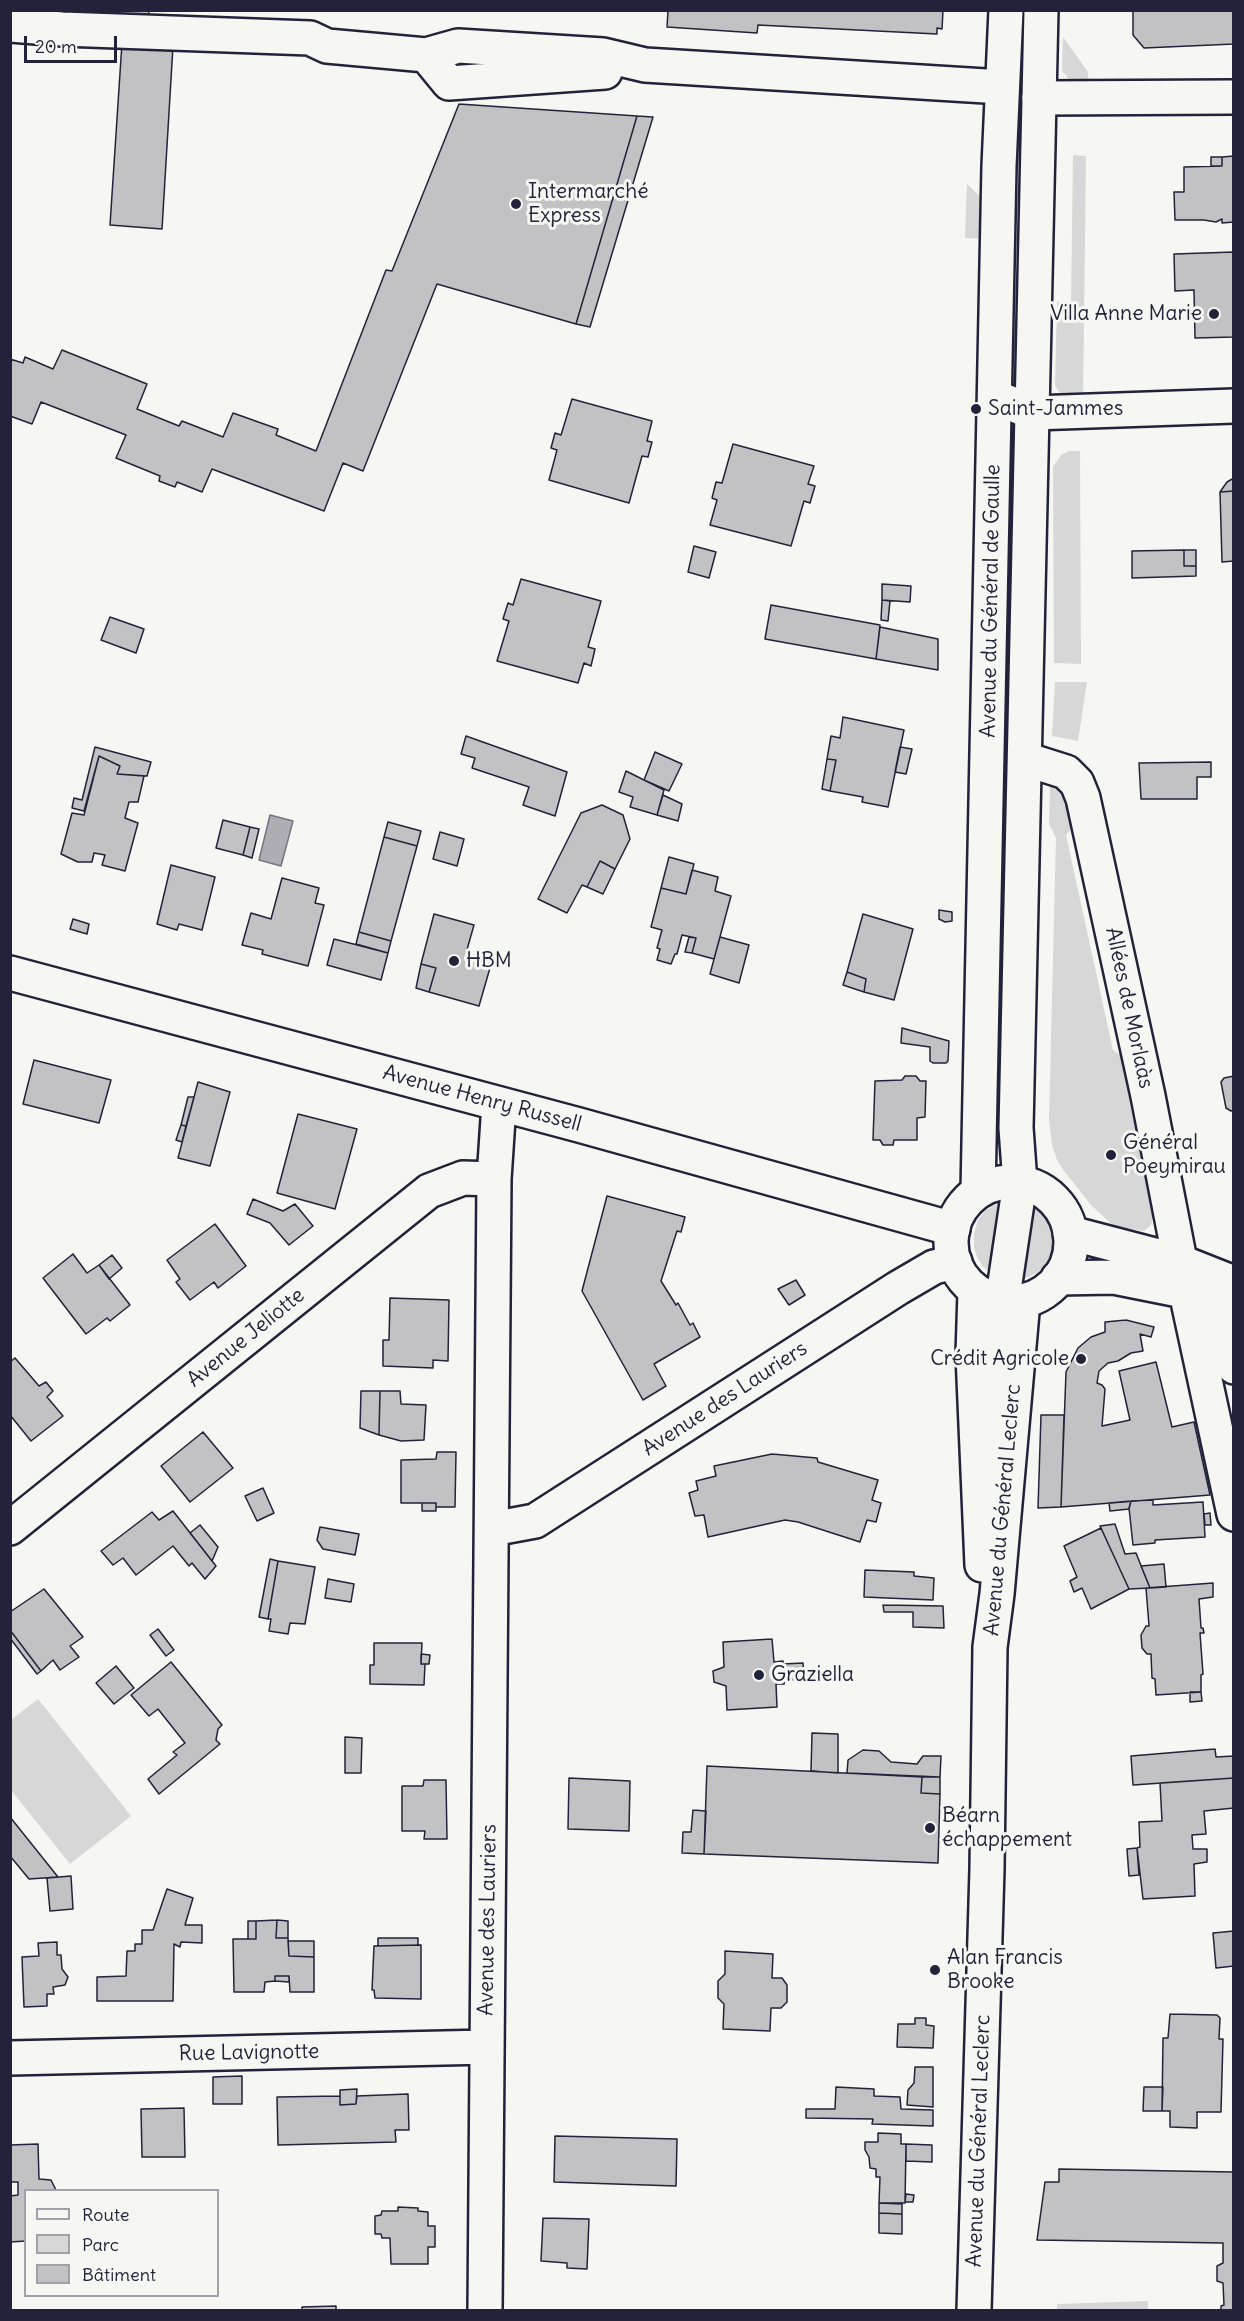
<!DOCTYPE html>
<meta charset="utf-8">
<style>
body{margin:0}
#map{position:relative;width:1244px;height:2321px;overflow:hidden;background:#f6f6f2;font-family:Delius,sans-serif}
canvas{display:block}
.frame{position:absolute;inset:0;border:12px solid #22223b;pointer-events:none}
.legend{position:absolute;left:24px;top:2189px;width:195px;height:108px;box-sizing:border-box;background:#f6f6f2;border:2px solid #a1a1a9;margin:0;padding:8px 10px;list-style:none;font-size:18px;color:#22223b}
.legend li{display:flex;align-items:center;gap:12px;height:30px}
.legend b{width:30px;border:2px solid #a1a1a9}
.scale{position:absolute;left:24px;top:36px;width:93px;height:27px;box-sizing:border-box;border:3px solid #22223b;border-top:0;padding-left:8px;font-size:18px;line-height:21px;white-space:nowrap;color:#22223b;-webkit-text-stroke:4px #f6f6f2;paint-order:stroke}
</style>
<div id="map">
<canvas width="1244" height="2321"></canvas>
<div class="frame"></div>
<ul class="legend">
<li><b style="height:8px;background:#f6f6f2"></b>Route</li>
<li><b style="height:16px;background:#d7d7d7"></b>Parc</li>
<li><b style="height:16px;background:#c2c2c4"></b>Bâtiment</li>
</ul>
<div class="scale">20 m</div>
</div>
<script>
const c = document.querySelector('canvas').getContext('2d');
c.lineJoin = 'round';
function fill(path, color) { c.fillStyle = color; c.fill(path, 'evenodd'); }
const toPath = rows => new Path2D(rows.map(r => 'M' + r).join(''));
function trace(path, color, width, dash) { c.strokeStyle = color; c.lineWidth = width; c.lineCap = dash ? 'butt' : 'round'; c.setLineDash(dash || []); c.stroke(path); }
function label(font, color, halo, rows, align = 'center') {
  c.font = font + ' Delius,sans-serif'; c.lineWidth = 6; c.setLineDash([]); c.textBaseline = 'middle'; c.strokeStyle = halo; c.fillStyle = color; for (const [text, x, y, turn = 0] of rows) {
    c.save(); c.translate(x, y); c.rotate((+turn || 0) * Math.PI / 180); c.textAlign = isNaN(turn) ? turn : align; if (halo) c.strokeText(text, 0, 0); c.fillText(text, 0, 0); c.restore();
  }
}
const green = toPath([
 [1032,31,1029,243,1005,243,1013,32],
 [1063,37,1088,72,1088,88,1072,83,1062,71],
 [1073,155,1086,156,1083,400,1062,396,1055,386,1057,302,1071,302],
 [967,184,984,200,988,239,965,238],
 [1004,430,1023,446,1023,472,1003,471],
 [1069,451,1080,451,1081,664,1054,663,1053,467,1061,455],
 [1022,501,1008,1109,988,1109,1002,502],
 [1055,682,1087,682,1078,741,1052,736],
 [1054,785,1061,785,1070,799,1071,829,1066,835,1113,1050,1120,1055,1153,1217,1151,1225,1144,1231,1114,1226,1091,1205,1064,1171,1057,1160,1052,1145,1049,1120,1056,838,1049,824,1050,787],
 [1008,1202,992,1272,984,1268,978,1259,974,1248,974,1234,978,1220,986,1210,997,1204],
 [1029,1206,1038,1208,1050,1225,1053,1247,1048,1261,1037,1273,1024,1279,1013,1281],
 [38,1699,131,1816,70,1864,11,1790,11,1720],
 [1148,2301,1148,2310,1057,2310,1057,2304]
]);
const water = toPath([
 [270,815,293,821,281,866,259,860,270,815]
]);
const building = toPath([
 [98,10,149,10,146,44,173,46,162,229,110,225,122,43,97,42,98,10],
 [668,10,943,10,942,29,937,28,937,34,758,25,757,33,667,27,668,10],
 [1133,10,1234,10,1234,44,1144,48,1133,35,1133,10],
 [459,104,637,116,576,324,437,284,363,471,343,463,324,511,212,469,202,492,177,482,175,487,159,481,160,476,116,458,126,435,41,402,32,424,10,416,10,359,23,363,25,357,53,369,62,350,147,384,137,409,179,426,182,421,223,437,233,413,278,429,276,435,316,451,386,270,392,271,459,104],
 [637,116,653,117,590,327,576,324,637,116],
 [1234,156,1234,222,1222,223,1222,219,1216,222,1204,220,1175,220,1174,192,1184,192,1184,167,1222,166,1222,157,1234,156],
 [1211,157,1222,157,1222,166,1211,166,1211,157],
 [1234,252,1234,337,1195,338,1194,290,1175,291,1174,254,1234,252],
 [572,399,652,421,647,441,652,442,648,457,642,456,629,503,549,480,557,450,551,448,555,433,561,435,572,399],
 [733,444,814,466,808,484,815,486,810,503,804,501,791,546,710,525,717,500,712,498,716,482,722,483,733,444],
 [1234,478,1234,491,1220,492,1227,482,1234,478],
 [1234,491,1234,561,1222,562,1220,492,1234,491],
 [694,546,716,552,709,578,688,572,694,546],
 [1184,550,1184,566,1196,566,1196,576,1132,578,1132,551,1184,550],
 [1184,550,1196,550,1196,566,1184,566,1184,550],
 [521,579,601,601,588,647,595,649,591,666,584,663,578,683,497,661,509,621,503,619,508,603,513,605,521,579],
 [882,584,911,586,910,602,882,600,882,584],
 [882,600,890,601,888,621,881,620,882,600],
 [771,605,880,625,876,659,765,639,771,605],
 [110,617,144,629,136,653,101,640,110,617],
 [880,627,938,639,938,670,876,659,880,627],
 [843,717,904,730,888,807,862,802,863,797,830,791,836,760,827,759,831,736,840,738,843,717],
 [466,736,567,772,555,816,523,805,529,787,472,768,475,758,461,754,466,736],
 [95,747,151,762,147,776,117,774,120,766,99,756,84,811,72,808,74,798,82,800,95,747],
 [900,747,912,749,906,774,895,772,900,747],
 [655,752,682,764,669,791,644,780,655,752],
 [99,756,120,766,117,774,144,776,138,802,129,802,125,818,138,823,125,871,102,865,105,855,94,853,92,862,78,862,61,854,72,813,84,815,99,756],
 [827,759,836,760,830,791,822,789,827,759],
 [1211,762,1211,777,1197,777,1197,799,1141,799,1139,763,1211,762],
 [626,771,664,790,657,815,630,807,633,797,619,792,626,771],
 [663,795,682,804,678,821,657,815,663,795],
 [602,805,623,815,630,839,615,869,600,861,587,887,582,885,567,913,538,899,581,813,602,805],
 [223,820,250,827,243,855,216,848,223,820],
 [388,822,421,831,417,846,384,837,388,822],
 [250,827,259,829,252,858,243,855,250,827],
 [440,832,464,839,457,866,433,859,440,832],
 [384,837,417,846,391,941,359,932,384,837],
 [669,857,694,864,686,894,661,888,669,857],
 [600,861,615,869,603,894,587,887,600,861],
 [171,865,215,877,202,930,179,924,177,930,157,924,171,865],
 [692,870,718,877,715,891,731,896,714,959,692,953,696,938,682,935,677,954,675,954,671,964,657,960,660,949,657,948,662,930,651,927,661,888,686,894,692,870],
 [282,878,319,888,315,903,324,905,308,966,262,954,263,950,242,945,251,913,271,919,282,878],
 [939,910,952,912,952,921,945,922,939,919,939,910],
 [434,914,474,925,466,953,492,961,479,1006,429,992,436,968,421,964,434,914],
 [863,914,913,929,894,1000,864,992,866,979,847,972,863,914],
 [73,919,89,924,87,934,70,929,73,919],
 [359,932,391,941,388,953,356,944,359,932],
 [689,937,696,938,692,953,685,952,689,937],
 [720,937,749,945,739,983,710,974,720,937],
 [334,939,388,953,381,980,327,965,334,939],
 [421,964,436,968,429,992,416,988,421,964],
 [847,972,866,979,864,992,843,985,847,972],
 [902,1028,949,1041,948,1061,946,1063,933,1063,930,1061,930,1047,901,1043,902,1028],
 [34,1060,111,1080,99,1123,23,1104,34,1060],
 [905,1076,916,1076,920,1081,926,1081,925,1117,917,1118,917,1140,894,1140,893,1145,883,1145,880,1140,873,1140,875,1081,902,1080,905,1076],
 [1234,1076,1234,1110,1231,1111,1226,1108,1221,1082,1224,1078,1234,1076],
 [198,1082,230,1092,210,1166,178,1158,198,1082],
 [188,1097,194,1097,186,1126,181,1125,188,1097],
 [298,1114,357,1129,335,1209,277,1193,298,1114],
 [181,1125,186,1126,182,1142,176,1140,181,1125],
 [607,1196,685,1217,681,1232,677,1231,661,1281,676,1305,678,1303,690,1325,693,1323,700,1337,654,1364,666,1386,643,1400,582,1291,607,1196],
 [253,1199,283,1211,295,1204,313,1226,289,1245,270,1223,247,1214,253,1199],
 [215,1224,246,1266,218,1288,214,1282,190,1300,176,1282,180,1279,167,1260,215,1224],
 [73,1254,87,1273,99,1265,130,1305,110,1321,107,1318,86,1334,43,1278,73,1254],
 [112,1255,122,1268,109,1279,99,1265,112,1255],
 [796,1280,805,1295,789,1305,778,1289,796,1280],
 [390,1298,449,1300,448,1361,433,1360,433,1368,383,1366,383,1340,389,1340,390,1298],
 [1126,1320,1154,1327,1151,1337,1140,1334,1143,1351,1131,1353,1118,1361,1108,1363,1099,1371,1097,1383,1102,1385,1105,1389,1102,1426,1130,1420,1119,1371,1156,1362,1172,1427,1194,1422,1210,1495,1061,1507,1066,1372,1078,1348,1091,1337,1105,1332,1105,1322,1126,1320],
 [15,1358,39,1386,46,1382,53,1391,47,1397,63,1416,31,1441,10,1415,10,1362,15,1358],
 [361,1391,380,1391,379,1435,360,1428,361,1391],
 [380,1391,400,1391,401,1404,426,1405,424,1440,401,1441,379,1435,380,1391],
 [1041,1415,1064,1415,1061,1507,1038,1508,1041,1415],
 [203,1432,233,1468,190,1502,161,1466,203,1432],
 [437,1452,456,1452,455,1507,436,1507,436,1503,401,1503,401,1460,436,1459,437,1452],
 [772,1454,817,1458,818,1462,878,1480,872,1500,881,1503,876,1522,867,1520,860,1542,798,1522,785,1520,708,1537,704,1515,695,1516,689,1493,698,1490,696,1481,716,1476,714,1466,772,1454],
 [263,1488,274,1513,257,1521,245,1496,263,1488],
 [1153,1500,1153,1505,1203,1502,1205,1537,1155,1540,1155,1543,1133,1545,1129,1508,1131,1501,1153,1500],
 [1131,1501,1129,1509,1110,1511,1109,1503,1131,1501],
 [422,1503,436,1503,436,1511,422,1511,422,1503],
 [173,1511,216,1566,205,1579,192,1563,189,1566,173,1546,136,1575,123,1558,113,1565,101,1551,152,1512,159,1520,173,1511],
 [1210,1513,1211,1525,1205,1525,1204,1514,1210,1513],
 [1115,1524,1125,1554,1136,1553,1150,1588,1129,1589,1100,1526,1115,1524],
 [200,1525,218,1547,212,1561,190,1533,200,1525],
 [320,1527,359,1534,355,1555,323,1549,317,1540,320,1527],
 [1101,1528,1129,1589,1091,1609,1082,1588,1074,1592,1070,1581,1077,1577,1064,1546,1101,1528],
 [270,1559,278,1561,268,1619,259,1617,270,1559],
 [278,1561,315,1567,305,1624,290,1623,288,1634,269,1631,271,1619,268,1619,278,1561],
 [1164,1564,1166,1587,1150,1588,1141,1566,1164,1564],
 [865,1570,914,1572,914,1576,934,1578,933,1600,864,1597,865,1570],
 [328,1579,354,1584,351,1602,325,1598,328,1579],
 [1213,1583,1213,1597,1199,1599,1201,1628,1203,1628,1204,1633,1200,1633,1203,1674,1201,1675,1201,1692,1156,1695,1155,1679,1152,1678,1151,1654,1147,1654,1142,1648,1141,1635,1146,1626,1149,1626,1146,1588,1213,1583],
 [44,1589,83,1637,70,1646,79,1657,60,1670,53,1660,41,1671,10,1630,10,1612,44,1589],
 [883,1605,943,1606,944,1628,913,1627,913,1612,884,1612,883,1605],
 [158,1629,174,1650,166,1656,150,1635,158,1629],
 [10,1630,41,1671,37,1674,10,1638,10,1630],
 [772,1639,774,1662,783,1661,783,1664,803,1663,804,1679,785,1680,784,1684,776,1684,777,1707,727,1710,726,1686,714,1682,713,1671,724,1667,723,1642,772,1639],
 [374,1643,422,1643,421,1664,425,1664,424,1685,370,1684,370,1665,374,1665,374,1643],
 [421,1654,430,1655,429,1664,421,1664,421,1654],
 [171,1662,222,1725,218,1729,216,1740,220,1744,159,1794,148,1779,177,1755,173,1752,185,1743,158,1709,149,1716,131,1695,171,1662],
 [116,1666,134,1688,114,1704,96,1683,116,1666],
 [1190,1692,1201,1692,1202,1701,1190,1702,1190,1692],
 [812,1733,838,1734,838,1773,811,1771,812,1733],
 [345,1737,362,1738,361,1773,345,1773,345,1737],
 [1215,1749,1216,1757,1234,1756,1234,1778,1133,1785,1131,1756,1215,1749],
 [863,1750,879,1751,891,1762,917,1764,923,1756,941,1756,940,1777,847,1773,848,1760,863,1750],
 [707,1766,922,1777,921,1793,940,1794,938,1863,704,1854,707,1766],
 [922,1777,940,1777,940,1794,921,1793,922,1777],
 [569,1778,630,1781,629,1831,568,1829,569,1778],
 [1234,1778,1234,1808,1204,1811,1206,1834,1192,1835,1193,1849,1207,1849,1207,1862,1194,1864,1195,1896,1143,1899,1137,1848,1140,1847,1139,1822,1162,1821,1160,1783,1234,1778],
 [424,1780,446,1780,447,1839,424,1839,425,1831,402,1831,402,1786,423,1786,424,1780],
 [693,1810,706,1811,704,1854,682,1853,683,1832,691,1832,693,1810],
 [10,1817,58,1877,29,1879,10,1856,10,1817],
 [1137,1848,1139,1875,1129,1876,1127,1849,1137,1848],
 [71,1876,73,1909,50,1911,47,1878,71,1876],
 [167,1889,193,1898,185,1925,202,1925,202,1943,181,1942,180,1947,174,1944,173,2001,97,2001,97,1977,126,1976,127,1951,135,1951,135,1944,142,1944,142,1930,153,1930,167,1889],
 [277,1920,288,1921,288,1938,276,1938,277,1920],
 [277,1920,276,1938,288,1938,289,1956,314,1957,314,1992,290,1992,289,1976,275,1976,275,1981,265,1982,264,1992,234,1992,233,1939,256,1939,256,1921,277,1920],
 [248,1921,256,1921,256,1939,248,1939,248,1921],
 [1234,1931,1234,1966,1216,1968,1213,1933,1234,1931],
 [378,1938,418,1938,418,1945,378,1946,378,1938],
 [288,1941,314,1941,314,1957,289,1956,288,1941],
 [57,1942,57,1955,61,1955,62,1969,68,1977,65,1985,53,1987,54,1994,47,1994,47,2006,24,2007,22,1957,39,1956,38,1943,57,1942],
 [421,1945,421,1999,375,1998,374,1990,372,1990,374,1946,421,1945],
 [725,1951,773,1954,772,1978,782,1978,787,1985,787,2002,781,2008,771,2008,770,2031,723,2029,724,2004,718,1998,718,1981,725,1974,725,1951],
 [275,1976,289,1976,289,1982,275,1981,275,1976],
 [1170,2014,1217,2015,1220,2018,1219,2039,1223,2039,1221,2112,1197,2112,1197,2128,1170,2127,1170,2111,1162,2111,1163,2038,1168,2038,1170,2014],
 [915,2018,926,2018,926,2025,934,2026,933,2048,897,2047,898,2024,915,2024,915,2018],
 [915,2067,933,2067,933,2107,907,2105,908,2090,914,2083,915,2067],
 [242,2076,242,2104,213,2104,213,2077,242,2076],
 [836,2087,874,2089,874,2096,900,2097,901,2109,933,2110,933,2126,872,2124,873,2119,806,2118,806,2109,835,2109,836,2087],
 [1144,2087,1163,2087,1162,2111,1143,2111,1144,2087],
 [357,2089,356,2104,340,2105,340,2090,357,2089],
 [408,2094,409,2130,395,2130,396,2142,278,2145,277,2097,340,2096,340,2105,356,2104,357,2096,408,2094],
 [184,2108,185,2157,142,2157,141,2109,184,2108],
 [878,2133,901,2134,901,2144,906,2144,905,2203,879,2203,880,2177,876,2177,876,2169,870,2168,869,2157,865,2150,865,2142,878,2142,878,2133],
 [555,2136,677,2139,676,2186,554,2182,555,2136],
 [38,2144,39,2179,51,2180,56,2190,26,2190,26,2241,10,2242,10,2196,18,2195,18,2182,10,2182,10,2145,38,2144],
 [906,2144,932,2145,932,2162,906,2161,906,2144],
 [1059,2169,1234,2172,1234,2310,1221,2310,1221,2306,1224,2305,1223,2283,1217,2281,1217,2266,1223,2263,1223,2243,1037,2240,1045,2182,1059,2182,1059,2169],
 [906,2194,914,2195,913,2202,905,2202,906,2194],
 [879,2203,902,2204,902,2214,879,2213,879,2203],
 [398,2207,418,2208,418,2211,428,2212,428,2226,435,2226,435,2247,428,2247,428,2264,391,2264,390,2238,382,2238,381,2234,375,2234,375,2216,381,2215,382,2211,398,2211,398,2207],
 [879,2213,902,2214,902,2234,879,2233,879,2213],
 [543,2218,589,2219,587,2269,567,2268,567,2263,541,2261,543,2218],
 [336,2306,336,2310,302,2310,302,2307,336,2306]
]);
const minor = toPath([
 [10,25,62,29,310,38,327,46,426,55,458,46,603,55,645,65,1002,87],
 [426,55,449,83,605,72],
 [1039,98,1234,97],
 [996,397,1033,413,1234,406],
 [1025,759,1066,772,1077,783,1083,798,1148,1096,1186,1292,1234,1514],
 [10,973,579,1125,953,1229],
 [1070,1233,1181,1262,1234,1283],
 [1058,1278,1114,1277,1234,1301],
 [1214,1278,1229,1354,1234,1367],
 [993,1488,994,1356,1020,1183],
 [10,1528,429,1191,463,1178,494,1179],
 [492,1529,535,1521,898,1288,934,1267,955,1262],
 [10,2058,487,2047],
 [485,2310,494,1179,499,1104]
]);
const major = toPath([
 '951 1242a60 60 0 1 1 120 0a60 60 0 1 1-120 0Z',
 [1020,1183,1016,1128,1041,10],
 [978,1191,999,166,1006,10],
 [975,1291,973,1355,982,1565],
 [974,2310,987,1869,990,1647,997,1594,1023,1301]
]);
const markers = [
 [516,204,6,"#22223b"],
 [1214,314,6,"#22223b"],
 [976,409,6,"#22223b"],
 [454,961,6,"#22223b"],
 [1111,1155,6,"#22223b"],
 [1081,1359,6,"#22223b"],
 [759,1675,6,"#22223b"],
 [930,1828,6,"#22223b"],
 [935,1970,6,"#22223b"]
];
const poiNames = [
 ["Intermarché",528,192],
 ["Express",528,216],
 ["Villa Anne Marie",1202,314,"right"],
 ["Saint-Jammes",988,409],
 ["HBM",466,961],
 ["Général",1123,1143],
 ["Poeymirau",1123,1167],
 ["Crédit Agricole",1069,1359,"right"],
 ["Graziella",771,1675],
 ["Béarn",942,1816],
 ["échappement",942,1840],
 ["Alan Francis",947,1958],
 ["Brooke",947,1982]
];
const streetNames = [
 ["Avenue du Général de Gaulle",991,601,-89],
 ["Allées de Morlaàs",1129,1008,78],
 ["Avenue Henry Russell",482,1099,15],
 ["Avenue Jeliotte",246,1338,-39],
 ["Avenue des Lauriers",725,1399,-33],
 ["Avenue du Général Leclerc",1003,1510,-85],
 ["Avenue des Lauriers",488,1920,-89],
 ["Rue Lavignotte",249,2053,-1],
 ["Avenue du Général Leclerc",979,2141,-88]
];
fill(green, '#d7d7d7');
fill(water, '#adadb3');
trace(water, '#757583', 1.5);
fill(building, '#c2c2c4');
trace(building, '#22223b', 1.5);
trace(minor, '#22223b', 38);
trace(major, '#22223b', 38);
trace(minor, '#f6f6f2', 33);
trace(major, '#f6f6f2', 33);
for (const [x, y, r, color] of markers) { const dot = new Path2D(); dot.arc(x, y, r, 0, 2 * Math.PI); c.fillStyle = color; c.fill(dot); trace(dot, '#f6f6f2', 2); }
label('21px', '#22223b', '#f6f6f2', poiNames, 'left');
label('21px', '#22223b', '#f6f6f2', streetNames);
</script>
